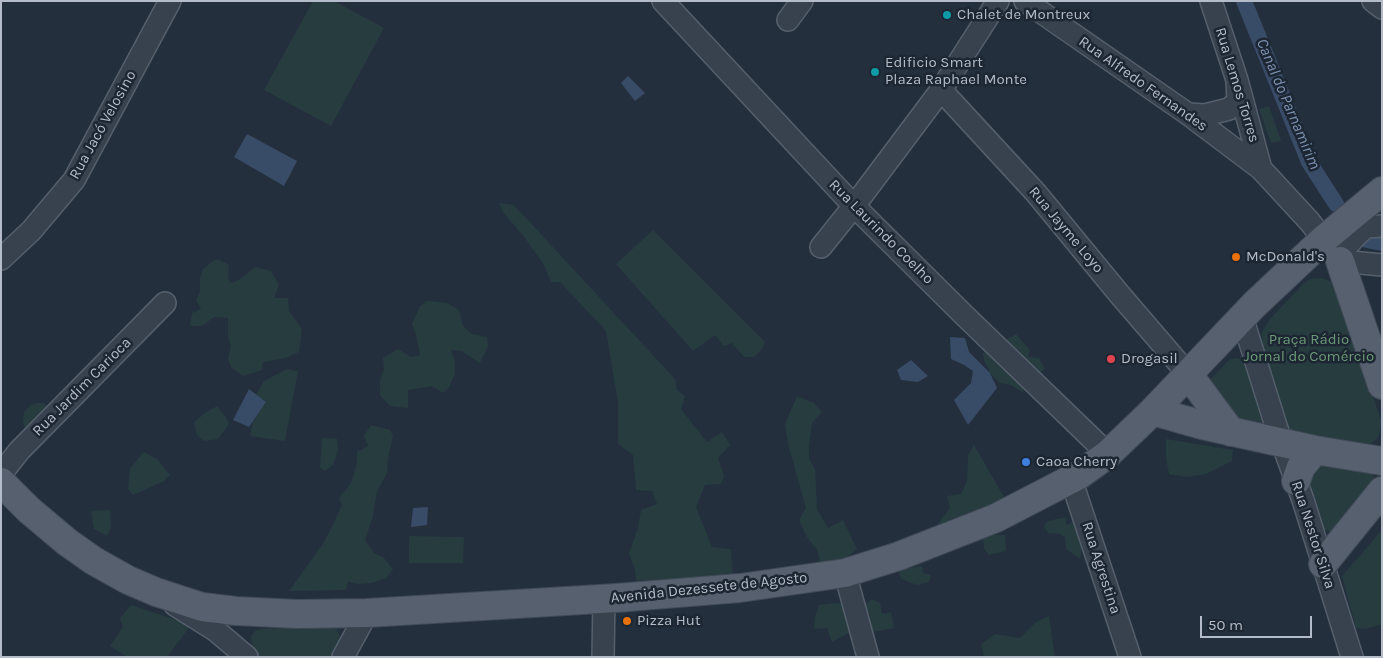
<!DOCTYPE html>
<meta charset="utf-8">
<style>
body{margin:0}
#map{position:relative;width:1383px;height:658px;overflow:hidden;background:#242f3e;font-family:Karla,sans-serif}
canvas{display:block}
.frame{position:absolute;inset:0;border:2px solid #b4bcc9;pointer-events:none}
.scale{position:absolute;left:1200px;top:616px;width:112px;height:22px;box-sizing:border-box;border:2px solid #b4bcc9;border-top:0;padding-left:6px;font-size:15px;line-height:18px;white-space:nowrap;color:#b4bcc9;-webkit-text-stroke:4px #1d2633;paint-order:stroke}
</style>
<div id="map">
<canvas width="1383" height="658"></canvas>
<div class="frame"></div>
<div class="scale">50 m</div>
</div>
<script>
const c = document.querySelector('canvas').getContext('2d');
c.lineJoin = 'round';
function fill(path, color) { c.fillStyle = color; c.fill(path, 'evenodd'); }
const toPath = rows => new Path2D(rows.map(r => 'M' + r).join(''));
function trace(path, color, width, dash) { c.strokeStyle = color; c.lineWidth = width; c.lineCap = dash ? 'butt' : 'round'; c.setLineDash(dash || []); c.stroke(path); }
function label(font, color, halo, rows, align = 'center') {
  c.font = font + ' Karla,sans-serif'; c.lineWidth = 5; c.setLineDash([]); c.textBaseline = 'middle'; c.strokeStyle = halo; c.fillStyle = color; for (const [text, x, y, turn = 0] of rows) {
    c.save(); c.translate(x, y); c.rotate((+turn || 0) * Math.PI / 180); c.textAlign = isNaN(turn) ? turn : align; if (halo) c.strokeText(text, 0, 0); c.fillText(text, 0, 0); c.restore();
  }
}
const green = toPath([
 [313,1,334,1,384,28,331,126,264,90],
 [1269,106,1281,141,1271,143,1259,109],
 [499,203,514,205,675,379,677,390,685,396,681,409,707,442,722,432,730,445,718,458,724,476,721,484,705,485,696,507,712,547,731,549,733,576,636,581,635,570,629,553,638,528,641,510,657,504,652,491,636,490,633,455,618,444,618,402,606,331,560,282,551,282,544,265,525,238,503,212],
 [653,230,765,342,762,349,754,357,744,357,732,343,724,346,715,335,693,351,616,264],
 [214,260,220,260,229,265,228,279,232,283,242,278,255,267,271,271,279,285,274,298,288,298,289,311,302,329,299,352,286,358,263,362,262,370,243,376,231,367,228,359,231,346,228,335,228,318,214,317,202,326,190,326,192,313,201,309,196,300,200,292,200,277,203,269],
 [1322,278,1334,283,1340,292,1381,421,1380,432,1377,439,1365,448,1298,435,1290,430,1286,425,1261,344,1262,332,1270,319,1303,284,1310,279],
 [427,301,447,303,459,310,463,326,472,334,487,337,488,346,480,363,461,351,451,350,455,361,455,374,449,387,443,393,432,386,408,390,408,408,390,406,380,395,380,380,384,369,383,358,398,349,411,357,420,355,416,335,412,324,420,306],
 [1016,334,1030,350,1028,357,1039,358,1045,369,1037,374,1040,382,1022,392,1011,385,1000,383,990,373,984,360,983,353],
 [1237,358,1245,362,1264,421,1261,424,1234,428,1204,386,1230,359],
 [287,369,298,371,285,441,250,436,253,422,266,402,256,395,264,381],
 [797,396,814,403,822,412,812,423,809,446,809,459,815,469,817,509,828,528,843,520,857,549,839,564,821,564,817,550,807,537,799,520,806,508,788,444,785,424],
 [37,403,43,403,53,409,26,430,23,423,24,412,31,405],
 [217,406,226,417,229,424,218,439,204,441,197,435,194,422,205,413],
 [371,425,390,430,393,436,388,459,387,473,377,491,373,516,365,540,374,553,383,557,393,569,386,578,371,583,358,584,348,582,346,590,289,591,322,545,331,529,342,505,339,498,351,483,357,463,357,452,368,446,364,436],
 [322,438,337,439,338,450,333,465,325,471,320,468],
 [1166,439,1233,450,1232,461,1206,474,1187,477,1169,474,1166,458],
 [974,445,1007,502,953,518,935,528,950,508,947,496,961,494,967,481,968,455],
 [144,452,157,459,170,475,164,481,133,495,128,489,130,468],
 [1318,461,1372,473,1377,483,1331,532,1323,529,1319,524,1305,472],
 [110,510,111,528,107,536,94,529,91,511],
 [1066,517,1066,525,1077,520,1079,538,1082,546,1080,559,1066,549,1065,537,1060,534,1048,533,1044,526,1048,521],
 [1382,530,1382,624,1366,629,1356,628,1342,576],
 [993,535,1005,535,1006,551,989,555,984,549,983,538],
 [409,536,464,537,463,563,409,563],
 [922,566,923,573,931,575,929,582,917,585,901,579,898,570],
 [872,599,880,603,882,614,891,612,894,628,873,632,869,613,865,604],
 [833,603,846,604,853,631,832,642,827,628,814,629,815,617,819,605],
 [131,605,191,625,167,657,127,657,110,646,123,627,120,618],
 [1049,616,1055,657,984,657,981,644,995,634,1020,638,1036,622],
 [330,625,337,629,340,637,331,657,260,657,252,647,251,636,255,631,261,629]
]);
const water = toPath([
 [628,76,645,93,635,101,621,83],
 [247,134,297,161,284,186,234,157],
 [950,337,965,338,969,352,990,373,997,388,968,425,954,400,971,383,973,371,964,365,951,359],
 [911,360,928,376,918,382,901,380,897,370],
 [249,389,266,402,249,427,233,420],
 [428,507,427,525,411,527,413,508]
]);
const canal = toPath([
 [1244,1,1309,162,1336,204],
 [1367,240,1382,243]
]);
const minor = toPath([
 [663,1,854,206,966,317,1108,454],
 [1025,1,1188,114,1261,169,1310,222,1332,251],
 [1211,1,1237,80,1261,169],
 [1373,1,1382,8],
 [788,20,802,1],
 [941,90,1036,193,1120,295,1188,374],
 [1188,114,1205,115,1229,109,1238,101,1237,82],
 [821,247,854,206,941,90,998,1],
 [1,259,31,231,74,180,170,1],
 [1340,261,1347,246,1358,234,1366,227,1382,226],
 [1340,261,1382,265],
 [1242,317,1277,429,1303,500,1352,657],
 [1,474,19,451,165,303],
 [1071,479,1130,657],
 [845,573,868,657],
 [175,605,215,630,247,657],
 [343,657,367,613],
 [603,657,604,598]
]);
const major = toPath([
 [1340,261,1382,385],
 [1188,374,1231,432],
 [1153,411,1202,425,1315,450,1382,461],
 [1296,481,1301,467,1315,450],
 [1,482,29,510,67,542,94,561,128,580,156,592,202,607,236,611,297,614,367,613,616,598,740,588,845,573,899,556,996,518,1079,475,1108,454,1153,411,1254,305,1323,240,1382,191],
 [1323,564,1382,491]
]);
const markers = [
 [947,15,5,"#0f9aa8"],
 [875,72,5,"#0f9aa8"],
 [1236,257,5,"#e8710a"],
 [1111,359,5,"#e0444e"],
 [1026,462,5,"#3f7fe0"],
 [627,621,5,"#e8710a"]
];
const poiNames = [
 ["Chalet de Montreux",957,15],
 ["Edificio Smart",885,63],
 ["Plaza Raphael Monte",885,80],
 ["McDonald's",1246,257],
 ["Drogasil",1121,359],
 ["Caoa Cherry",1036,462],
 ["Pizza Hut",637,621]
];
const streetNames = [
 ["Rua Alfredo Fernandes",1143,84,35],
 ["Rua Lemos Torres",1237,85,73],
 ["Rua Jacó Velosino",103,125,-61],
 ["Rua Jayme Loyo",1066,230,50],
 ["Rua Laurindo Coelho",881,232,45],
 ["Rua Jardim Carioca",82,387,-45],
 ["Rua Nestor Silva",1313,535,72],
 ["Rua Agrestina",1101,568,72],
 ["Avenida Dezessete de Agosto",709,588,-6]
];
const parkNames = [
 ["Praça Rádio",1309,340],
 ["Jornal do Comércio",1309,357]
];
const waterNames = [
 ["Canal do Parnamirim",1288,104,67]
];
fill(green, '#263c3f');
fill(water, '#394c67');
trace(canal, '#394c67', 16);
trace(minor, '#565f6c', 24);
trace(major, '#414a57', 30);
trace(minor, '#38414e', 21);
trace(major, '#56606e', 28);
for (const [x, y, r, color] of markers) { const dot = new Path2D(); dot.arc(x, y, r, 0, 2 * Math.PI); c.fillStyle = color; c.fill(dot); trace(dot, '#1d2633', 2); }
label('15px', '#b4bcc9', '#1d2633', poiNames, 'left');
label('15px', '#b4bcc9', '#1d2633', streetNames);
label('15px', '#6b9a76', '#1d2633', parkNames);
label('italic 16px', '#7c92b1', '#1d2633', waterNames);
</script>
